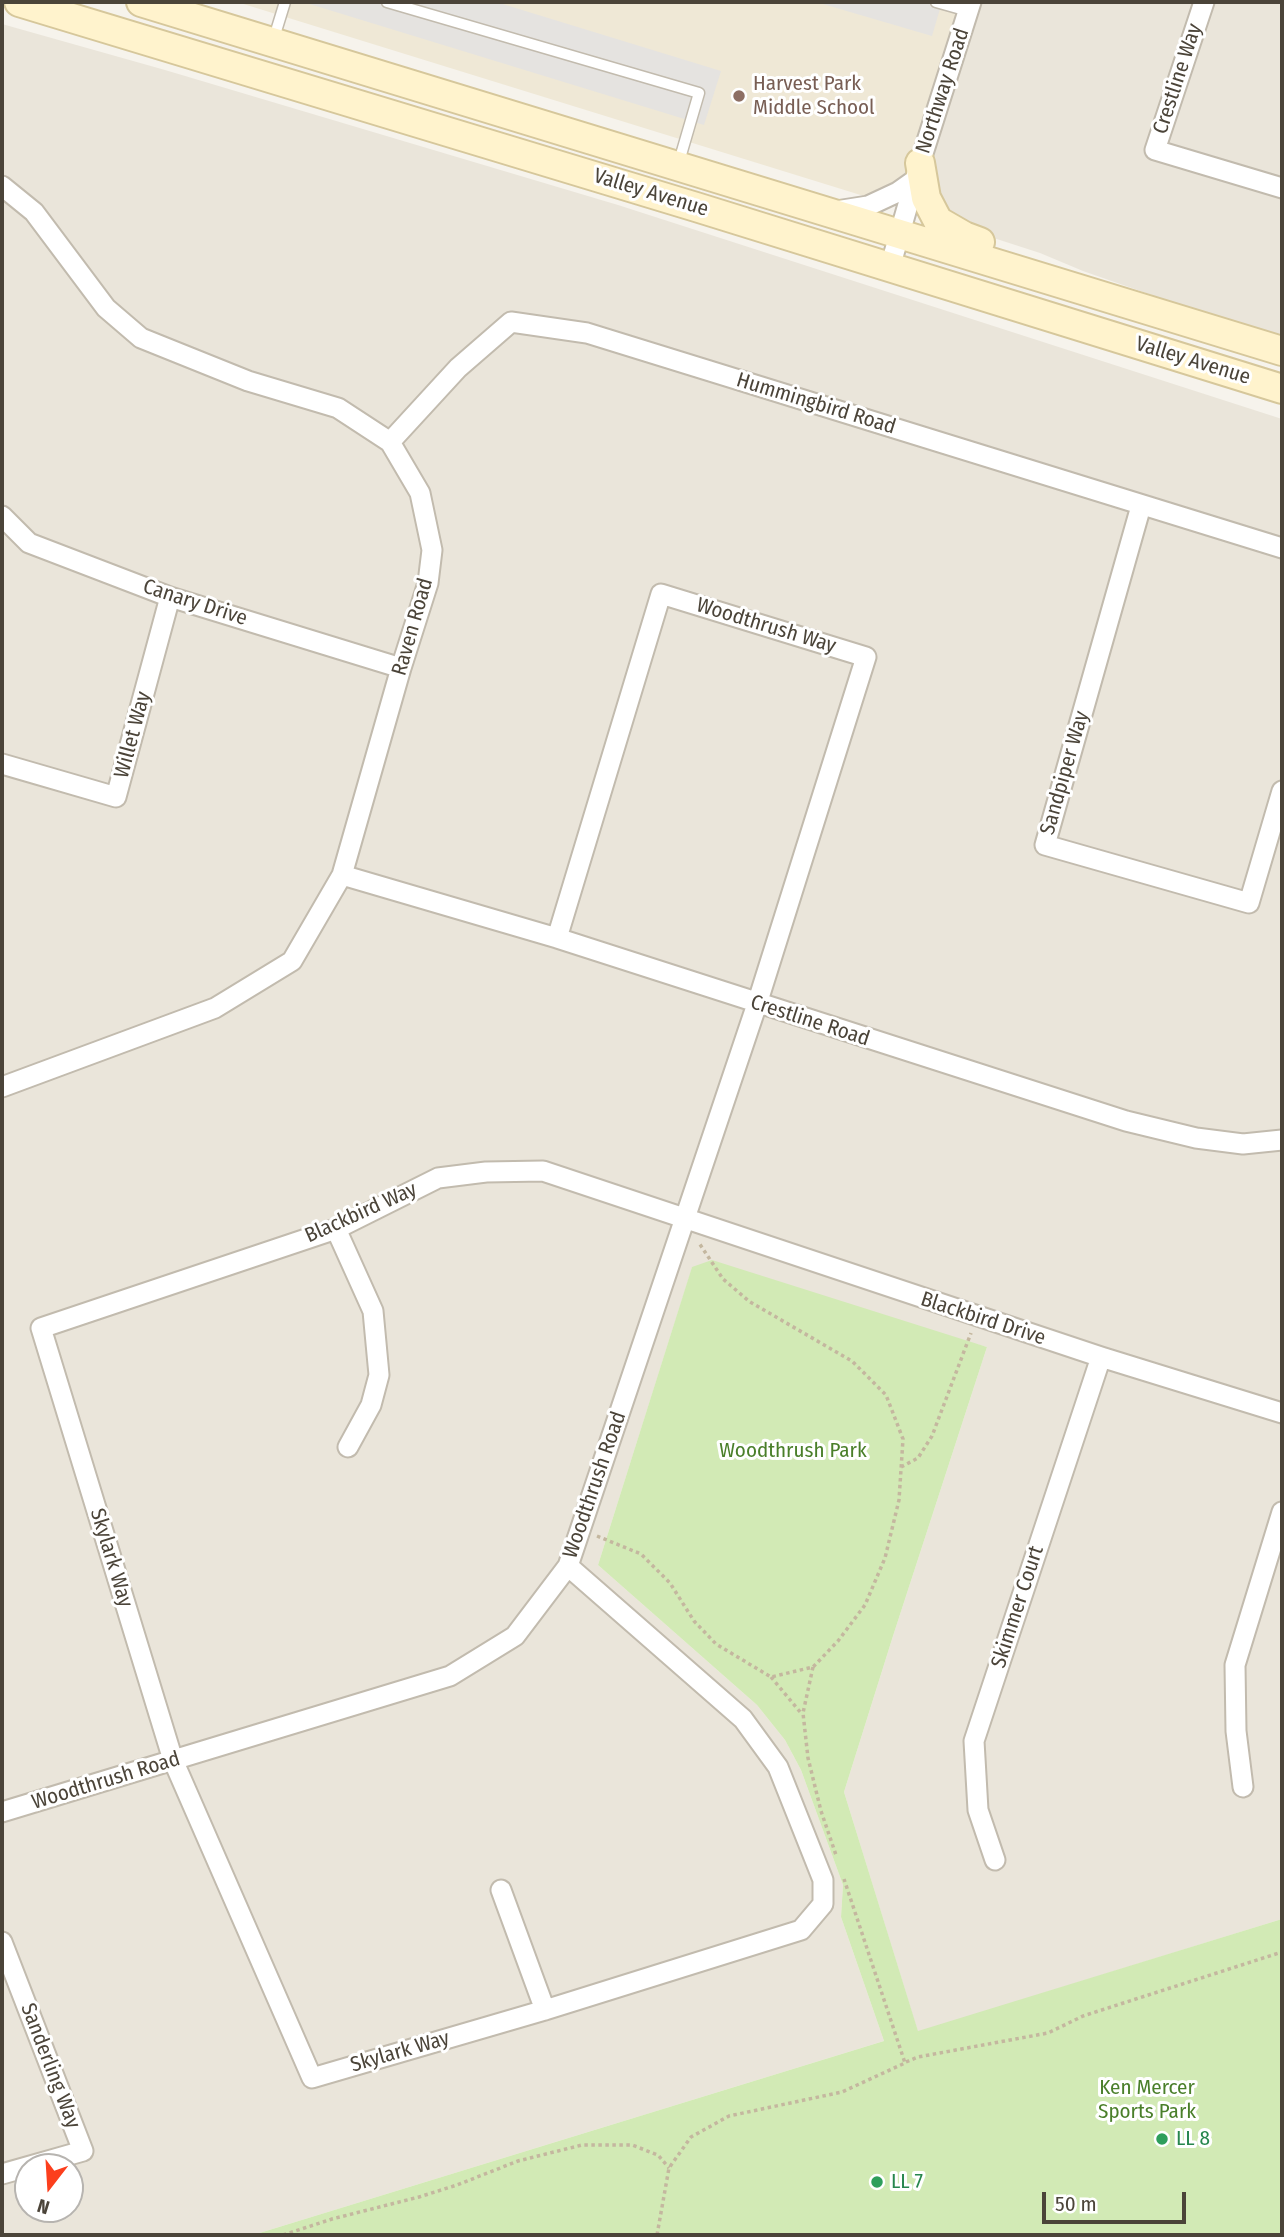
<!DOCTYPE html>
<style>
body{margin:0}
#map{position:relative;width:1284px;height:2237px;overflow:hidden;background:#f6f3ec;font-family:"Fira Sans Condensed",sans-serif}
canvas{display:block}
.frame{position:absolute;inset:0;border:4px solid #4b4439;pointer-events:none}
.north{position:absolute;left:14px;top:2153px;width:70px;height:70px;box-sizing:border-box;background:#fff;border:2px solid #b7b4b0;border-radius:50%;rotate:197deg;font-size:19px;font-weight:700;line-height:28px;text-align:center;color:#4b4439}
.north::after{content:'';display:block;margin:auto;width:24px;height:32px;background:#fc3f1d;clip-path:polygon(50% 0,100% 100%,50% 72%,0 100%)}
.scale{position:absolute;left:1042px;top:2192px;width:144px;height:32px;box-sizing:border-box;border:4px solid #4b4439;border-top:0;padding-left:9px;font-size:21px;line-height:24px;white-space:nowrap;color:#4b4439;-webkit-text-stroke:5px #fff;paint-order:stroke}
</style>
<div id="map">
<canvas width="1284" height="2237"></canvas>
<div class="frame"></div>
<div class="north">N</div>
<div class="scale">50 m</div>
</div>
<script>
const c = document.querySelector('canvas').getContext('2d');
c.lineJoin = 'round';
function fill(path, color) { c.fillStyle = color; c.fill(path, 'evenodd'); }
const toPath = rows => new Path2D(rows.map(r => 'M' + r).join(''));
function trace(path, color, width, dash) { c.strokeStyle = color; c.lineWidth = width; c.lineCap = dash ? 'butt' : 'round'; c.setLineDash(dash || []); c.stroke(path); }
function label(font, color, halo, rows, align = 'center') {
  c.font = font + ' "Fira Sans Condensed",sans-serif'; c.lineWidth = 6; c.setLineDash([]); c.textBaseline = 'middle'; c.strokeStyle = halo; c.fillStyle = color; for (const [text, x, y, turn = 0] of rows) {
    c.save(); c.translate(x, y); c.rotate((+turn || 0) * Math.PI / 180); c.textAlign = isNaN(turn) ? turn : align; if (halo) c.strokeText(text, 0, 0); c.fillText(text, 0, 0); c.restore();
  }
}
const residential = toPath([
 [971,2,1282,2,1282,337,1186,307,1083,271,1040,253,867,197],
 [2,24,165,70,618,205,1282,419,1282,1919,918,2032,844,1792,893,1636,987,1347,692,1268,598,1565,757,1705,785,1740,801,1770,843,1885,841,1917,884,2041,253,2235,2,2235],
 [28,2167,70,2167,70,2209,28,2209]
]);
const education = toPath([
 [237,2,971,2,901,181,867,197]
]);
const green = toPath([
 [712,1260,987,1347,893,1636,844,1792,918,2031,1282,1919,1282,2235,253,2235,884,2041,841,1917,843,1885,801,1770,785,1740,757,1705,598,1565,692,1267]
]);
const parking = toPath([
 [303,2,496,2,721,71,704,125],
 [816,2,942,2,932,36]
]);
const path = toPath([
 [901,1467,918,1458,932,1436,971,1333],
 [597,1536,641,1554,670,1583,694,1621,716,1644,771,1677,813,1667,838,1641,865,1605,885,1558,899,1500,903,1439,886,1395,852,1361,750,1302,723,1279,699,1243],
 [813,1667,803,1713,808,1758,821,1811,836,1855],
 [771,1677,801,1713],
 [906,2062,918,2057,1048,2033,1083,2016,1282,1952],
 [283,2235,332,2219,419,2197,457,2185,518,2161,582,2145,632,2145,658,2155,669,2168],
 [657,2235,669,2168,691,2137,729,2116,842,2092,905,2063,844,1879]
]);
const service = toPath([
 [387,2,699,93,678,165],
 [936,2,968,11],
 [273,41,285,2]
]);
const minor = toPath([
 [1204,2,1155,150,1282,188],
 [2,186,34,212,106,308,141,338,248,381,338,408,390,442,420,493,432,550,428,583,401,668,342,875,292,961,215,1008,2,1087],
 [836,211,868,206,898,192,915,180],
 [890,267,920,163,971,2],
 [390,442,458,368,511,322,587,333,1282,548],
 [1141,506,1045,845,1249,903,1282,791],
 [2,516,29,543,170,597,401,668],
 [2,764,116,797,170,597],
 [342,875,557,938,1126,1121,1196,1138,1243,1144,1282,1140],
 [336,1229,373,1311,379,1375,371,1405,348,1447],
 [568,1566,743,1719,778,1767,823,1880,823,1904,801,1930,545,2010,312,2078,173,1760,41,1328,336,1229,438,1178,486,1172,543,1171,1101,1357,1282,1413],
 [1243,1787,1236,1731,1235,1665,1282,1512],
 [2,1812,450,1676,515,1636,568,1566,757,1004,866,657,661,594,557,938],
 [995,1860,978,1810,974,1741,1101,1357],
 [501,1890,545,2010],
 [2,1942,83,2151,2,2174]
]);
const secondary = toPath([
 [19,2,696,207,1282,389],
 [141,2,1282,351],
 [920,163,926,198,938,221,964,236,980,242]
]);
const markers = [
 [739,96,7,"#8d6e63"],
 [1162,2139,7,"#2e9e5b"],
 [877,2182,7,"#2e9e5b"]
];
const streetNames = [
 ["Crestline Way",1178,79,-72],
 ["Northway Road",943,91,-72],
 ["Valley Avenue",651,193,17],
 ["Valley Avenue",1193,361,17],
 ["Hummingbird Road",816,404,17],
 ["Canary Drive",195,603,18],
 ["Woodthrush Way",766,626,17],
 ["Raven Road",413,627,-74],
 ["Willet Way",133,735,-75],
 ["Sandpiper Way",1065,773,-74],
 ["Crestline Road",810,1021,18],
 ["Blackbird Way",361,1213,-24],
 ["Blackbird Drive",983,1319,18],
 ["Woodthrush Road",595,1485,-71],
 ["Skylark Way",111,1558,73],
 ["Skimmer Court",1018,1607,-72],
 ["Woodthrush Road",106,1781,-17],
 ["Skylark Way",400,2052,-16],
 ["Sanderling Way",50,2066,69]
];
const educationNames = [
 ["Harvest Park",753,84],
 ["Middle School",753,108]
];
const parkNames = [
 ["Woodthrush Park",793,1451],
 ["Ken Mercer",1147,2088],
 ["Sports Park",1147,2112]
];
const leisureNames = [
 ["LL 8",1176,2139],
 ["LL 7",891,2182]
];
fill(residential, '#eae5da');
fill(education, '#efe8d6');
fill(green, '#d2eab5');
fill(parking, '#e5e3e0');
trace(service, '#c2bbae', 13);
trace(minor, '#c2bbae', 23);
trace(secondary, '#d6c79b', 32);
trace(path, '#c4b79f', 3.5, [3.5, 3.5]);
trace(service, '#fff', 10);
trace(minor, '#fff', 19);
trace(secondary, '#fff3cd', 28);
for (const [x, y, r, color] of markers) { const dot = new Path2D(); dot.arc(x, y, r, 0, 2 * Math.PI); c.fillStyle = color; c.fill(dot); trace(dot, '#fff', 2.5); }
label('21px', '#4b4439', '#fff', streetNames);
label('21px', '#785e54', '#fff', educationNames, 'left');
label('21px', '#4a7f2a', '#fff', parkNames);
label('21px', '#27864d', '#fff', leisureNames, 'left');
</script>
